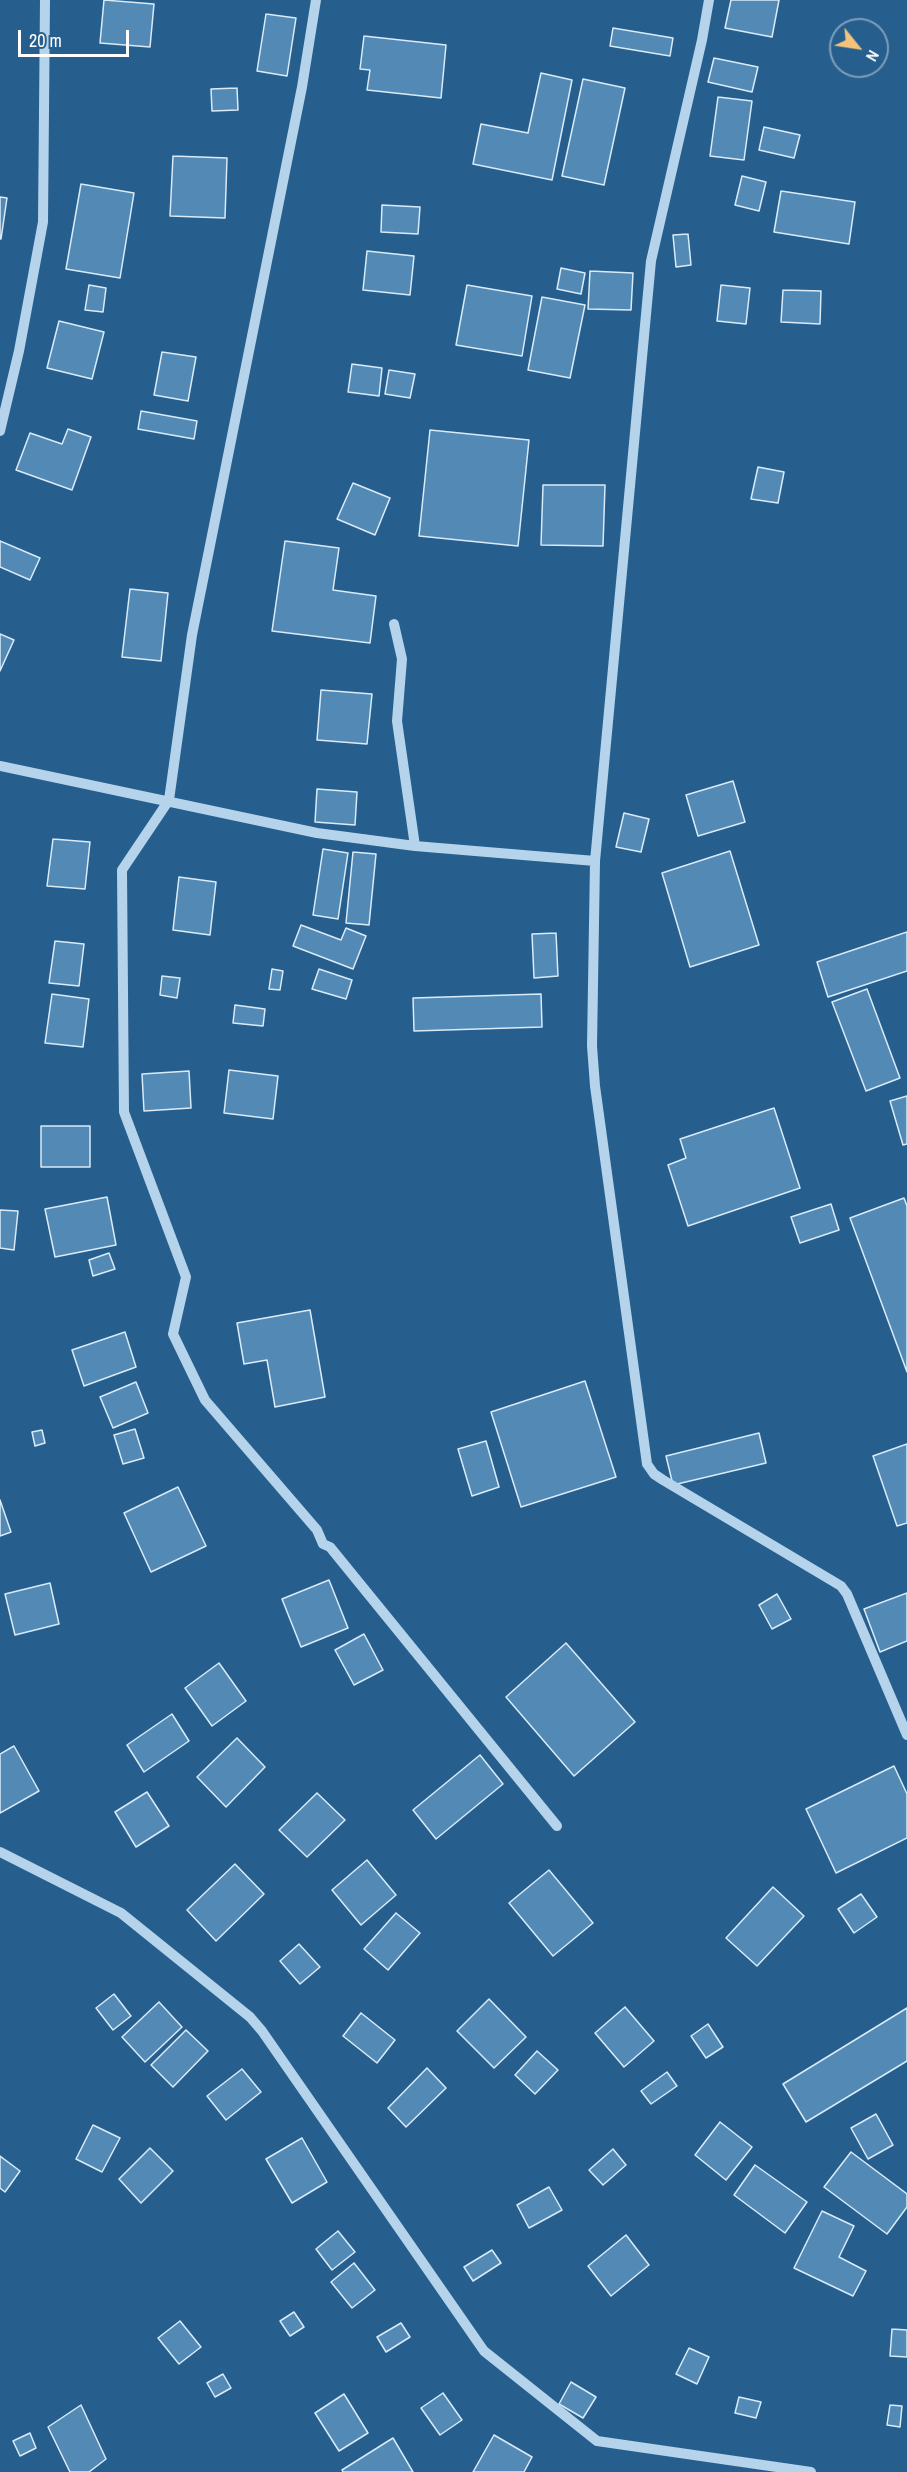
<!DOCTYPE html>
<style>
body{margin:0}
#map{position:relative;width:907px;height:2472px;overflow:hidden;background:#265e8d;font-family:"Archivo Narrow",sans-serif}
canvas{display:block}
.north{position:absolute;left:829px;top:18px;width:60px;height:60px;box-sizing:border-box;background:#265e8d;border:2px solid #7d9ebb;border-radius:50%;rotate:120deg;font-size:16px;font-weight:700;line-height:24px;text-align:center;color:#fff}
.north::after{content:'';display:block;margin:auto;width:21px;height:27px;background:#f4c37a;clip-path:polygon(50% 0,100% 100%,50% 72%,0 100%)}
.scale{position:absolute;left:18px;top:30px;width:111px;height:27px;box-sizing:border-box;border:3px solid #fff;border-top:0;padding-left:8px;font-size:18px;line-height:21px;white-space:nowrap;color:#fff;-webkit-text-stroke:4px #265e8d;paint-order:stroke}
</style>
<div id="map">
<canvas width="907" height="2472"></canvas>
<div class="north">N</div>
<div class="scale">20 m</div>
</div>
<script>
const c = document.querySelector('canvas').getContext('2d');
c.lineJoin = 'round';
function fill(path, color) { c.fillStyle = color; c.fill(path, 'evenodd'); }
const toPath = rows => new Path2D(rows.map(r => 'M' + r).join(''));
function trace(path, color, width, dash) { c.strokeStyle = color; c.lineWidth = width; c.lineCap = dash ? 'butt' : 'round'; c.setLineDash(dash || []); c.stroke(path); }
const building = toPath([
 [104,0,154,4,150,47,100,43,104,0],
 [731,0,779,0,772,37,725,28,731,0],
 [266,14,296,18,287,76,257,71,266,14],
 [613,28,673,38,670,56,610,46,613,28],
 [364,36,446,45,441,98,367,90,370,70,360,69,364,36],
 [714,58,758,67,752,92,708,82,714,58],
 [541,73,572,80,552,180,473,164,481,124,528,133,541,73],
 [583,79,625,88,604,185,562,176,583,79],
 [237,88,238,110,212,111,211,89,237,88],
 [718,97,752,101,744,160,710,156,718,97],
 [764,127,800,135,794,158,759,150,764,127],
 [173,156,227,158,225,218,170,216,173,156],
 [742,176,766,182,759,211,735,205,742,176],
 [81,184,134,193,120,278,66,269,81,184],
 [781,191,855,202,849,244,774,232,781,191],
 [0,197,7,198,1,239,0,239,0,197],
 [382,205,420,207,418,234,381,232,382,205],
 [688,234,691,265,676,267,673,235,688,234],
 [367,251,414,256,410,295,363,290,367,251],
 [561,268,585,273,581,294,557,289,561,268],
 [590,271,633,273,631,310,588,309,590,271],
 [89,285,106,288,103,312,85,310,89,285],
 [467,285,532,296,522,356,456,345,467,285],
 [721,285,750,288,746,324,717,321,721,285],
 [783,290,821,291,820,324,781,322,783,290],
 [542,297,585,305,570,378,528,370,542,297],
 [59,321,104,332,92,379,47,368,59,321],
 [162,352,196,357,188,401,154,395,162,352],
 [352,364,382,368,379,396,348,392,352,364],
 [389,370,415,374,410,398,385,394,389,370],
 [141,411,197,421,194,439,138,429,141,411],
 [68,429,91,437,72,490,16,470,30,433,62,444,68,429],
 [430,430,529,440,518,546,419,536,430,430],
 [758,467,784,472,778,503,751,499,758,467],
 [353,483,390,498,375,535,337,519,353,483],
 [543,485,605,485,603,546,541,545,543,485],
 [0,541,40,558,30,580,0,567,0,541],
 [285,541,339,548,333,590,376,596,370,643,272,631,285,541],
 [130,589,168,593,161,661,122,657,130,589],
 [0,634,14,640,0,671,0,634],
 [321,690,372,694,367,744,317,740,321,690],
 [733,781,745,822,698,836,686,795,733,781],
 [317,789,357,792,355,825,315,822,317,789],
 [624,813,649,819,641,852,616,847,624,813],
 [53,839,90,842,85,889,47,886,53,839],
 [323,849,348,853,338,919,313,915,323,849],
 [730,851,759,945,690,967,662,873,730,851],
 [353,852,376,854,369,925,346,923,353,852],
 [179,877,216,882,210,935,173,930,179,877],
 [301,925,341,940,346,928,366,936,353,969,293,946,301,925],
 [907,932,907,971,828,997,817,962,907,932],
 [556,933,558,976,534,978,532,934,556,933],
 [55,941,84,944,79,986,49,983,55,941],
 [272,969,283,971,280,990,269,989,272,969],
 [319,969,352,980,346,999,312,989,319,969],
 [162,976,180,978,177,998,160,995,162,976],
 [867,989,900,1078,866,1091,832,1002,867,989],
 [52,994,89,999,83,1047,45,1043,52,994],
 [541,994,542,1027,414,1031,413,998,541,994],
 [235,1005,265,1009,263,1026,233,1023,235,1005],
 [229,1070,278,1076,273,1119,224,1113,229,1070],
 [189,1071,191,1108,144,1111,142,1074,189,1071],
 [907,1096,907,1144,903,1145,890,1101,907,1096],
 [774,1108,800,1188,688,1226,668,1165,686,1158,680,1139,774,1108],
 [41,1126,90,1126,90,1167,41,1167,41,1126],
 [107,1197,116,1245,55,1257,45,1209,107,1197],
 [904,1198,907,1206,907,1372,850,1218,904,1198],
 [831,1204,839,1230,800,1243,791,1217,831,1204],
 [0,1210,18,1211,14,1250,0,1248,0,1210],
 [109,1253,115,1269,93,1276,89,1260,109,1253],
 [310,1310,325,1397,275,1407,267,1360,244,1364,237,1323,310,1310],
 [125,1332,136,1367,84,1386,72,1350,125,1332],
 [585,1381,616,1477,521,1507,491,1412,585,1381],
 [136,1382,148,1413,113,1428,100,1397,136,1382],
 [135,1429,144,1458,123,1464,114,1435,135,1429],
 [42,1430,45,1443,35,1446,32,1432,42,1430],
 [759,1433,766,1463,673,1485,666,1456,759,1433],
 [486,1441,499,1487,472,1496,458,1449,486,1441],
 [907,1444,907,1523,897,1526,873,1456,907,1444],
 [178,1487,206,1546,151,1572,124,1513,178,1487],
 [0,1500,11,1532,0,1536,0,1500],
 [329,1580,348,1628,301,1647,282,1599,329,1580],
 [50,1583,59,1624,15,1635,5,1594,50,1583],
 [907,1593,907,1641,880,1652,864,1609,907,1593],
 [777,1594,791,1619,772,1629,759,1605,777,1594],
 [364,1634,383,1670,354,1685,335,1650,364,1634],
 [566,1643,635,1722,574,1776,506,1697,566,1643],
 [219,1663,246,1701,212,1726,185,1688,219,1663],
 [172,1714,189,1741,144,1772,127,1745,172,1714],
 [237,1738,265,1767,226,1807,197,1777,237,1738],
 [14,1746,39,1791,0,1813,0,1754,14,1746],
 [480,1755,503,1784,436,1839,413,1810,480,1755],
 [894,1766,907,1794,907,1838,836,1873,806,1809,894,1766],
 [147,1792,169,1826,136,1847,115,1812,147,1792],
 [317,1793,345,1820,307,1857,279,1830,317,1793],
 [367,1860,396,1895,361,1925,332,1890,367,1860],
 [235,1864,264,1894,216,1941,187,1910,235,1864],
 [549,1870,593,1923,553,1956,509,1903,549,1870],
 [773,1887,804,1916,757,1966,726,1938,773,1887],
 [861,1894,877,1917,854,1933,838,1909,861,1894],
 [396,1913,420,1933,388,1970,364,1949,396,1913],
 [299,1944,320,1967,300,1984,280,1961,299,1944],
 [114,1994,131,2016,113,2030,96,2008,114,1994],
 [489,1999,526,2037,494,2068,457,2031,489,1999],
 [159,2002,182,2027,145,2062,122,2037,159,2002],
 [625,2007,654,2041,624,2067,595,2033,625,2007],
 [907,2008,907,2061,806,2122,783,2084,907,2008],
 [361,2013,395,2040,377,2063,343,2036,361,2013],
 [708,2024,723,2047,706,2058,691,2036,708,2024],
 [186,2030,208,2051,173,2087,151,2065,186,2030],
 [537,2051,558,2070,535,2094,515,2075,537,2051],
 [427,2068,446,2088,406,2127,388,2108,427,2068],
 [242,2069,261,2092,226,2120,207,2096,242,2069],
 [667,2072,677,2086,651,2104,641,2091,667,2072],
 [876,2114,893,2145,868,2159,851,2128,876,2114],
 [720,2122,752,2147,726,2180,695,2155,720,2122],
 [93,2125,120,2138,102,2172,76,2159,93,2125],
 [302,2138,327,2182,292,2203,266,2159,302,2138],
 [150,2148,173,2171,141,2203,119,2179,150,2148],
 [613,2149,626,2165,603,2185,589,2170,613,2149],
 [851,2152,907,2194,907,2207,887,2234,824,2187,851,2152],
 [0,2156,20,2171,5,2192,0,2188,0,2156],
 [755,2165,807,2202,785,2233,734,2195,755,2165],
 [549,2187,562,2210,529,2228,517,2205,549,2187],
 [822,2211,854,2226,839,2257,866,2271,853,2296,794,2268,822,2211],
 [338,2231,355,2252,332,2270,316,2249,338,2231],
 [626,2235,649,2265,611,2296,588,2266,626,2235],
 [492,2250,501,2263,473,2281,464,2267,492,2250],
 [354,2263,375,2290,352,2308,331,2282,354,2263],
 [294,2312,304,2327,290,2336,280,2321,294,2312],
 [180,2321,201,2347,179,2364,158,2338,180,2321],
 [401,2323,410,2337,386,2352,377,2337,401,2323],
 [892,2329,907,2330,907,2357,890,2356,892,2329],
 [689,2348,709,2357,697,2384,676,2374,689,2348],
 [223,2374,231,2388,215,2397,207,2383,223,2374],
 [571,2382,596,2397,583,2418,559,2404,571,2382],
 [443,2393,462,2420,440,2435,421,2408,443,2393],
 [344,2394,368,2433,339,2451,315,2413,344,2394],
 [739,2397,761,2402,756,2418,735,2413,739,2397],
 [81,2405,106,2459,89,2472,70,2472,48,2427,81,2405],
 [890,2405,902,2406,900,2427,887,2425,890,2405],
 [30,2433,36,2448,20,2456,13,2441,30,2433],
 [494,2435,532,2457,524,2472,473,2472,494,2435],
 [393,2438,413,2472,343,2472,342,2470,393,2438]
]);
const minor = toPath([
 [316,0,302,87,192,635,169,800,122,870,124,1112,186,1277,173,1334,205,1400,317,1530,323,1544,330,1547,557,1826],
 [709,0,702,40,651,261,595,861,592,1046,595,1086,647,1464,654,1474,663,1480,841,1586,847,1594,907,1735],
 [0,431,19,351,43,222,45,0],
 [394,624,402,659,397,721,415,846],
 [0,766,317,833,415,846,595,861],
 [0,1852,121,1913,250,2017,262,2031,484,2351,597,2441,811,2472]
]);
fill(building, '#5289b5');
trace(building, '#daebf8', 1.5);
trace(minor, '#b5d3ea', 10);
</script>
